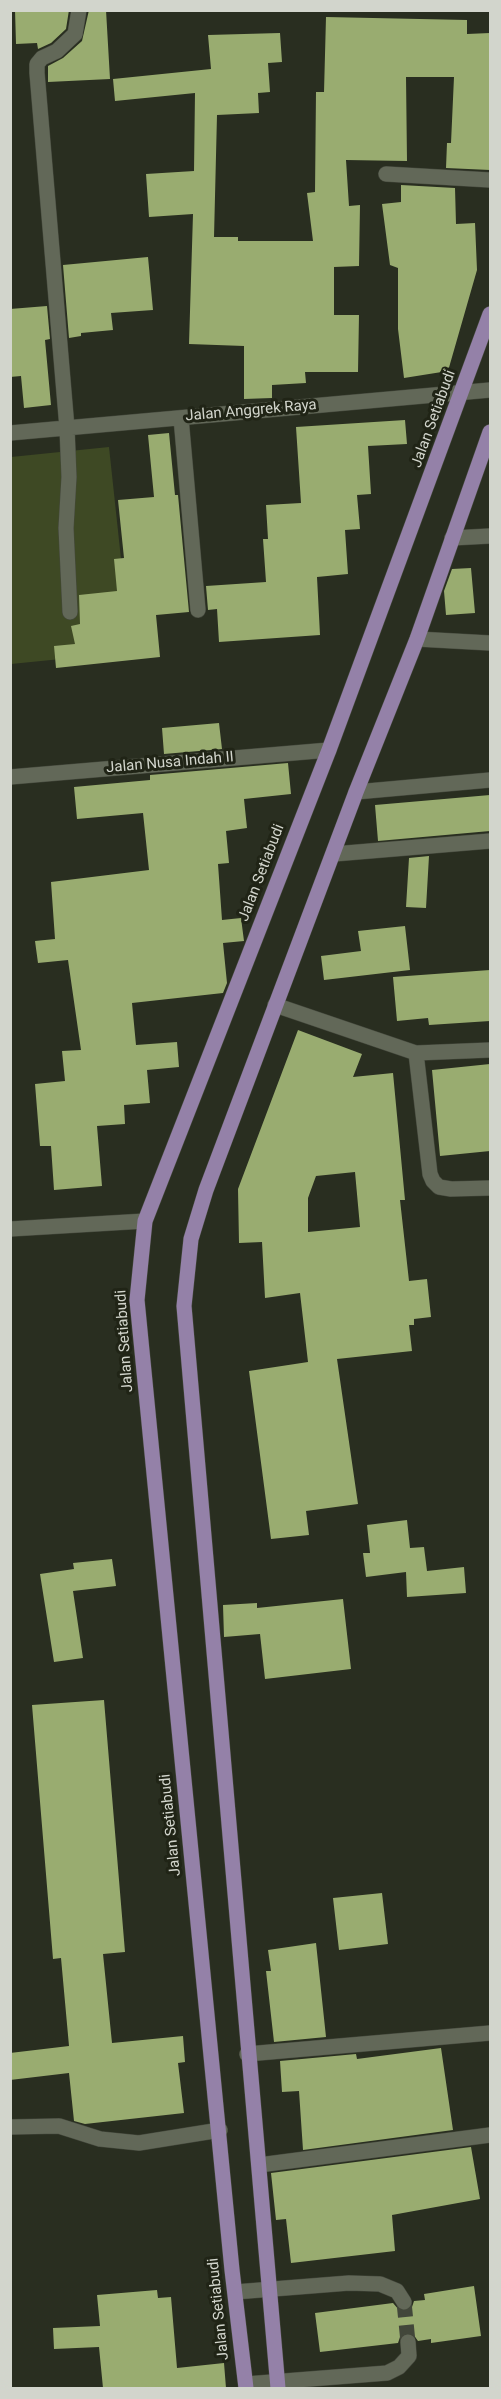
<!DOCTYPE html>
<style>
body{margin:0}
#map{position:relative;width:501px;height:2399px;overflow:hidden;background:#292e20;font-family:Roboto,sans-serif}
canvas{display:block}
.frame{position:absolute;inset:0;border:12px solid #d2d5cc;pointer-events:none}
</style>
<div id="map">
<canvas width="501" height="2399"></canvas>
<div class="frame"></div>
</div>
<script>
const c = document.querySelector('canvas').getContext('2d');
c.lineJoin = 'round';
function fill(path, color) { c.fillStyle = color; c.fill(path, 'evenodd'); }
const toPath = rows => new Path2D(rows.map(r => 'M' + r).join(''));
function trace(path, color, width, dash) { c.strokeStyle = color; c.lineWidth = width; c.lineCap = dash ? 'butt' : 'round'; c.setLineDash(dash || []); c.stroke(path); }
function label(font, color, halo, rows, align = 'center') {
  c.font = font + ' Roboto,sans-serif'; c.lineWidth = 6; c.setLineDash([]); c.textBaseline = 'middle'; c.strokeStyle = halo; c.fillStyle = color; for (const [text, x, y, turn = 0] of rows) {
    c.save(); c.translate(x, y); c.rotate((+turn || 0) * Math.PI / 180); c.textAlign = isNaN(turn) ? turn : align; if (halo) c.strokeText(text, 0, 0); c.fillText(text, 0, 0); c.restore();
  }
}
const green = toPath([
 [109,447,131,652,11,664,11,457]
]);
const building = toPath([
 [15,10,69,10,66,29,51,43,38,49,37,43,16,44],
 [89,10,106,10,110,79,48,82,48,66,63,58,82,41],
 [326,17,467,20,467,34,490,33,490,170,446,168,447,143,451,143,454,77,406,77,407,161,346,160,349,206,360,205,359,266,334,267,334,315,359,315,358,372,305,372,306,383,272,385,272,398,244,399,244,346,189,344,193,214,149,217,146,174,194,171,195,93,115,101,113,79,211,69,208,35,280,33,282,62,268,63,270,92,258,93,259,113,217,115,214,237,238,237,238,241,313,241,307,193,315,192,316,92,324,92],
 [401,185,455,188,456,224,475,223,477,270,448,371,404,378,398,329,398,268,390,265,382,204,401,202],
 [148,257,153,310,111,313,113,330,81,333,81,336,69,338,63,265],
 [47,306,50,339,45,340,51,405,24,408,21,376,10,377,10,309],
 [405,420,407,444,368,446,371,494,357,495,360,529,345,530,348,574,317,577,320,635,219,642,217,609,208,610,206,586,266,582,263,539,268,539,266,505,301,503,296,427],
 [169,433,175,495,178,495,189,612,156,615,160,657,56,668,54,646,75,644,71,626,80,624,79,595,117,591,114,559,124,558,118,500,154,497,148,435],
 [471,568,475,613,446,615,444,591,452,569],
 [219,723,222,749,164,754,162,728],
 [288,763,291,794,244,799,247,828,226,831,229,863,218,864,222,920,241,918,244,941,223,943,227,983,223,993,132,1003,136,1045,177,1042,179,1067,147,1070,150,1103,124,1105,125,1124,97,1126,102,1186,54,1190,51,1146,40,1146,35,1084,65,1081,62,1051,81,1050,68,960,38,963,35,941,55,939,51,882,149,870,143,813,77,819,74,787,150,780,150,775],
 [490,795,490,831,378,841,375,805],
 [429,856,426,908,406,907,409,858],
 [405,926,410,970,324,980,321,956,361,951,358,931],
 [490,970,490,1021,429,1025,428,1018,397,1021,393,977],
 [298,1030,362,1054,353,1077,393,1073,405,1200,400,1200,409,1281,427,1279,431,1317,414,1319,414,1325,409,1325,412,1351,337,1359,358,1504,306,1511,309,1535,271,1539,249,1371,308,1362,300,1293,265,1298,262,1242,239,1243,238,1189],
 [355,1172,360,1227,308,1232,308,1198,316,1176],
 [490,1064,490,1151,440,1156,432,1070],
 [407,1520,410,1548,424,1547,427,1571,464,1567,466,1593,407,1597,406,1572,366,1577,363,1553,370,1553,367,1525],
 [112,1559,116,1586,73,1591,83,1658,54,1662,40,1574,74,1569,73,1563],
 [343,1599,351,1669,265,1679,260,1634,224,1637,223,1605,257,1603,257,1608],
 [104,1700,125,1952,103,1954,112,2043,183,2036,185,2062,178,2063,184,2113,85,2124,74,2121,69,2073,10,2080,10,2053,69,2046,61,1958,53,1959,32,1705],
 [382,1893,388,1944,339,1950,333,1898],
 [316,1943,326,2037,274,2042,266,1971,271,1971,268,1950],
 [441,2048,453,2130,303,2150,299,2091,282,2092,280,2061,356,2054,357,2059],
 [471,2147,480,2199,392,2215,395,2251,291,2263,286,2219,276,2220,271,2173],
 [474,2286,481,2336,431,2343,431,2339,418,2341,413,2334,407,2332,400,2337,398,2343,320,2352,315,2313,393,2303,399,2310,405,2312,412,2307,414,2301,425,2300,424,2294],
 [157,2290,158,2298,171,2297,177,2368,224,2363,226,2388,103,2388,99,2347,54,2349,53,2328,100,2326,97,2295]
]);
const minorTunnel = toPath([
 [404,2302,408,2342]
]);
const minor = toPath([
 [386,174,490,180],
 [181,418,198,610],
 [10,433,490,390],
 [452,538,490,536],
 [70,612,66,528,69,477,67,428,37,73,37,64,42,58,57,51,75,34,79,10],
 [417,639,490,643],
 [10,777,329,750],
 [356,792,490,780],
 [334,854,490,841],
 [275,1005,416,1053,490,1050],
 [416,1053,430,1174,433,1181,439,1187,451,1189,490,1188],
 [10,1229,145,1221],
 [247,2054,490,2033],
 [10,2127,59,2126,100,2139,139,2143,220,2130],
 [259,2165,490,2135],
 [235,2292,349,2283,380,2284,397,2291,404,2302],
 [246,2384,387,2373,399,2367,409,2356,408,2342]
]);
const major = toPath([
 [246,2388,232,2270,137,1300,145,1221,329,750,490,314],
 [278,2388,184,1306,191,1239,206,1190,356,792,417,639,490,432]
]);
const streetNames = [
 ["Jalan Anggrek Raya",251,411,-5],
 ["Jalan Setiabudi",434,419,-70],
 ["Jalan Nusa Indah II",170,763,-5],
 ["Jalan Setiabudi",262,873,-69],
 ["Jalan Setiabudi",125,1341,-94],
 ["Jalan Setiabudi",171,1825,-96],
 ["Jalan Setiabudi",219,2309,-96]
];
fill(green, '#3e4924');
fill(building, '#99ac70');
trace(minorTunnel, '#42473a', 15, [15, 8]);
trace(minor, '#44483c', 16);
trace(major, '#44483c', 16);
trace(minor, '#626858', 15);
trace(major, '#9481a8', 15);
label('15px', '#d2d5cc', '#202416', streetNames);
</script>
